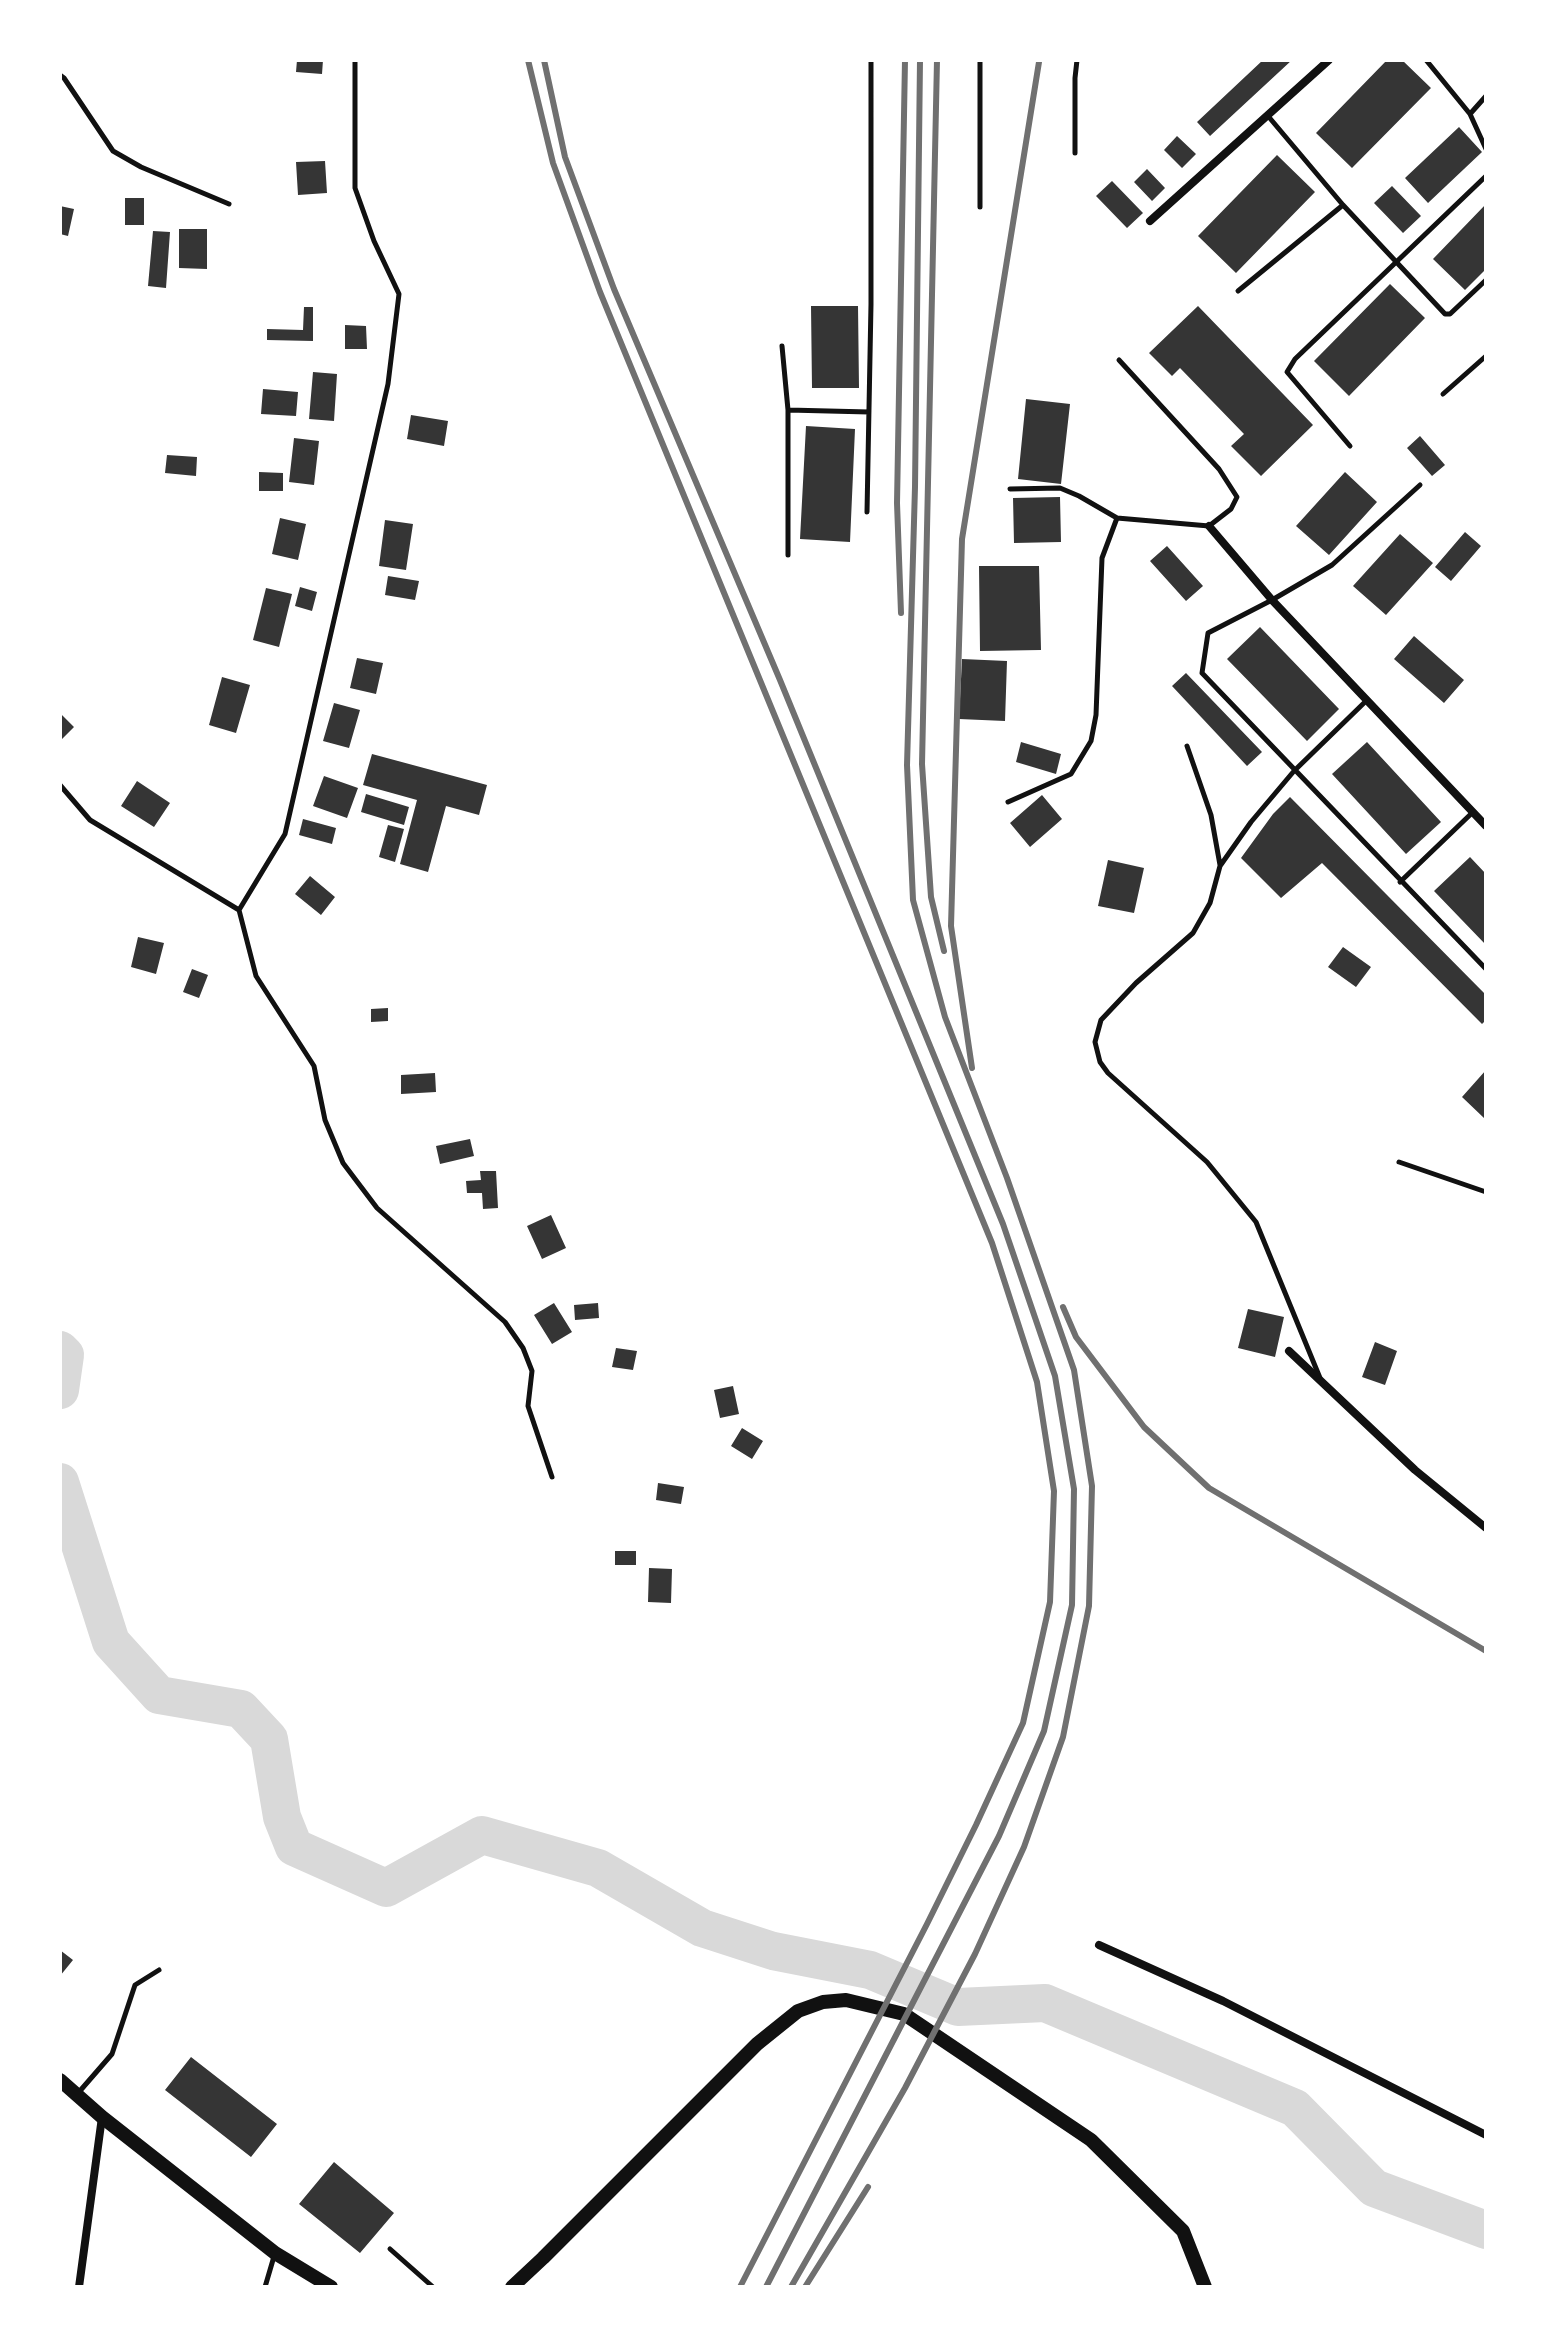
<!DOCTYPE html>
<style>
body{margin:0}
#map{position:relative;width:1546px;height:2347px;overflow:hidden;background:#fff;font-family:"DM Sans",sans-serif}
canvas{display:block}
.frame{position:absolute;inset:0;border:62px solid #fff;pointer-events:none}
</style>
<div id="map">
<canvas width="1546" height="2347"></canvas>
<div class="frame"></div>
</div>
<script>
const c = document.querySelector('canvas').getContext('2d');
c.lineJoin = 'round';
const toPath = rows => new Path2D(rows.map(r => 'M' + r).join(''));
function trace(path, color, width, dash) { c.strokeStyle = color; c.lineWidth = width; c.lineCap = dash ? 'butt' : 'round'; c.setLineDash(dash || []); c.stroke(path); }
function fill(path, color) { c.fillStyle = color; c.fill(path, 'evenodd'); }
const river = toPath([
 [60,1350,65,1355,60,1390],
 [60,1482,111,1642,159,1695,241,1709,269,1739,282,1817,294,1847,386,1888,482,1835,598,1868,702,1928,773,1951,870,1970,958,2007,1045,2003,1295,2108,1374,2188,1486,2230]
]);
const building = toPath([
 [297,60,323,60,322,74,296,72],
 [1263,60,1292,60,1210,136,1197,122],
 [1387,60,1402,60,1431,88,1352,168,1316,133],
 [1459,127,1482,152,1428,203,1405,178],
 [1177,136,1196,154,1182,168,1164,150],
 [1277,155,1315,192,1236,273,1198,236],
 [325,161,327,193,298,195,296,162],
 [1147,169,1165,188,1152,201,1134,182],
 [1112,181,1143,213,1127,228,1096,196],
 [1392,186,1421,216,1403,233,1374,203],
 [125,198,144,198,144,225,125,225],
 [1486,204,1486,269,1465,290,1433,259],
 [60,206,74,209,68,236,60,234],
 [179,229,207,229,207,269,179,268],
 [153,231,170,232,166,288,148,286],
 [1390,284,1425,318,1349,396,1314,361],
 [811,306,858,306,859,388,812,388],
 [1198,306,1313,425,1261,476,1231,446,1244,434,1180,368,1172,376,1149,353],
 [304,307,313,307,313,341,267,340,267,329,303,330],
 [345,325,366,326,367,349,345,349],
 [313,372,337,374,334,421,309,419],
 [263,389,298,392,296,416,261,414],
 [1026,399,1070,404,1061,484,1018,479],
 [411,415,448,421,444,446,407,439],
 [806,426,855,429,850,542,800,539],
 [1420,436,1445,465,1432,476,1407,448],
 [294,438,319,441,314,485,289,482],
 [167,455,197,457,196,476,165,473],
 [259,472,283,473,283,491,259,491],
 [1345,472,1377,502,1329,555,1296,526],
 [1060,497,1061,542,1014,543,1013,498],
 [280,518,306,524,298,560,272,554],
 [385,520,413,524,406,570,379,566],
 [1465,532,1481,546,1451,581,1435,567],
 [1400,534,1433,563,1386,615,1353,586],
 [1167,546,1203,586,1186,601,1150,561],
 [979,566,1039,566,1041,650,980,651],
 [388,576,419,581,415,600,385,595],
 [300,587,317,592,312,611,295,606],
 [266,588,292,594,279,647,253,640],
 [1260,627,1339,709,1307,741,1227,659],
 [1414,636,1464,680,1444,703,1394,659],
 [357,658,383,663,376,694,350,688],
 [962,659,1007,661,1005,721,959,719],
 [1186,673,1262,752,1247,766,1172,686],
 [222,677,250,685,236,733,209,725],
 [334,703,360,710,349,748,323,741],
 [60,713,74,727,60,741],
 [1021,742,1061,754,1056,774,1016,762],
 [1367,742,1441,822,1406,854,1332,774],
 [372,754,487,785,479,815,446,806,428,872,400,864,417,800,363,785],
 [324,776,358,788,347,818,313,806],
 [137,781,170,803,154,827,121,806],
 [366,794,409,807,404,825,361,812],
 [1042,795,1062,819,1030,847,1010,823],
 [1290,797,1486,995,1486,1020,1482,1024,1322,863,1281,898,1241,858,1273,814],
 [303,819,336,828,332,844,299,835],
 [388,825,404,829,395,862,379,857],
 [1470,857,1486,874,1486,945,1434,891],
 [1108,860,1144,868,1134,913,1098,906],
 [310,876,335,897,321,915,295,894],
 [138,937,164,943,156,974,131,967],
 [1343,947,1371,967,1356,987,1328,967],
 [192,969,208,975,199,998,183,992],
 [388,1008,388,1021,371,1022,371,1009],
 [1486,1070,1486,1116,1484,1118,1462,1097],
 [435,1073,436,1092,401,1094,401,1075],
 [470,1139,474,1156,440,1164,436,1146],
 [480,1171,496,1171,498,1208,483,1209,482,1193,467,1193,466,1181,481,1180],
 [551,1215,566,1248,542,1259,527,1226],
 [554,1303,572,1332,552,1344,534,1315],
 [598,1303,599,1318,575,1320,574,1305],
 [1248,1309,1284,1317,1275,1357,1238,1348],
 [1375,1342,1397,1351,1385,1385,1362,1377],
 [616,1348,637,1351,633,1370,612,1367],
 [733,1386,739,1414,720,1418,714,1390],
 [742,1428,763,1441,752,1459,731,1446],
 [658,1483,684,1487,681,1504,656,1500],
 [615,1551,636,1551,636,1565,615,1565],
 [649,1568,672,1569,671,1603,648,1602],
 [60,1950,73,1960,60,1976],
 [191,2057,277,2124,251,2157,165,2090],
 [334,2162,394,2213,360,2253,299,2204]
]);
const service = toPath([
 [355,60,355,188,374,241,399,294,388,384,285,834,239,910,256,976,314,1066,325,1120,343,1163,377,1208,505,1322,523,1348,532,1371,528,1406,552,1477],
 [1426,60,1470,114,1486,149],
 [60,75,64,78,113,151,141,167,229,204],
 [1470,114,1486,96],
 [1268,116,1343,205,1445,314,1450,314,1486,280],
 [1075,153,1075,78,1077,60],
 [980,207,980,60],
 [1238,291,1343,205],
 [782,346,788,410,788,555],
 [1443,394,1486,356],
 [788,410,869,412],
 [1350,446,1287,372,1295,359,1486,176],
 [1420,485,1332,565,1272,600,1208,633,1202,673,1486,969],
 [1010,489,1060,488,1079,496,1117,518],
 [867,512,871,304,871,60],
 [1187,746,1211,815,1220,865],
 [60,785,90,820,239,910],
 [1008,802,1071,774,1091,741,1096,715,1102,558,1117,518,1209,526,1231,509,1237,497,1219,469,1119,360],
 [1400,882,1473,812],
 [1399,1162,1486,1192],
 [1320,1378,1256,1222,1207,1162,1108,1073,1100,1062,1095,1042,1101,1020,1136,983,1193,933,1210,903,1220,866,1251,822,1294,771,1366,701],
 [79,2092,112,2054,135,1985,159,1970],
 [390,2249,433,2287],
 [265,2287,275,2253]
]);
const minor = toPath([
 [1150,221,1329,60],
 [1209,526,1272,600,1486,826],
 [1289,1351,1415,1470,1486,1528],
 [1099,1945,1223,2001,1486,2135],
 [79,2287,102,2117]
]);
const secondary = toPath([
 [60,2080,102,2117,275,2253,331,2287],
 [512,2287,543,2258,757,2044,798,2011,823,2002,846,2000,904,2014,1091,2140,1183,2231,1205,2287]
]);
const rail = toPath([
 [528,60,553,163,600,292,992,1243,1037,1382,1054,1491,1050,1602,1023,1723,976,1825,927,1924,740,2287],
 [544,60,565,157,614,289,780,680,1003,1224,1055,1376,1074,1489,1072,1605,1044,1731,999,1836,766,2287],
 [937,60,922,764,931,897,944,951],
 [901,613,897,503,905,60],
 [972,1068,951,926,962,539,1039,62],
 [1063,1307,1076,1337,1144,1427,1209,1488,1486,1651],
 [791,2287,905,2088,975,1954,1024,1847,1063,1737,1089,1606,1092,1486,1074,1370,1007,1178,945,1017,913,900,907,765,915,487,920,60],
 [805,2287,868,2187]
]);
trace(river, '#d9d9d9', 38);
fill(building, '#353535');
trace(service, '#111', 5);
trace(minor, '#111', 8);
trace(secondary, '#111', 14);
trace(rail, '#707070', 6);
</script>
